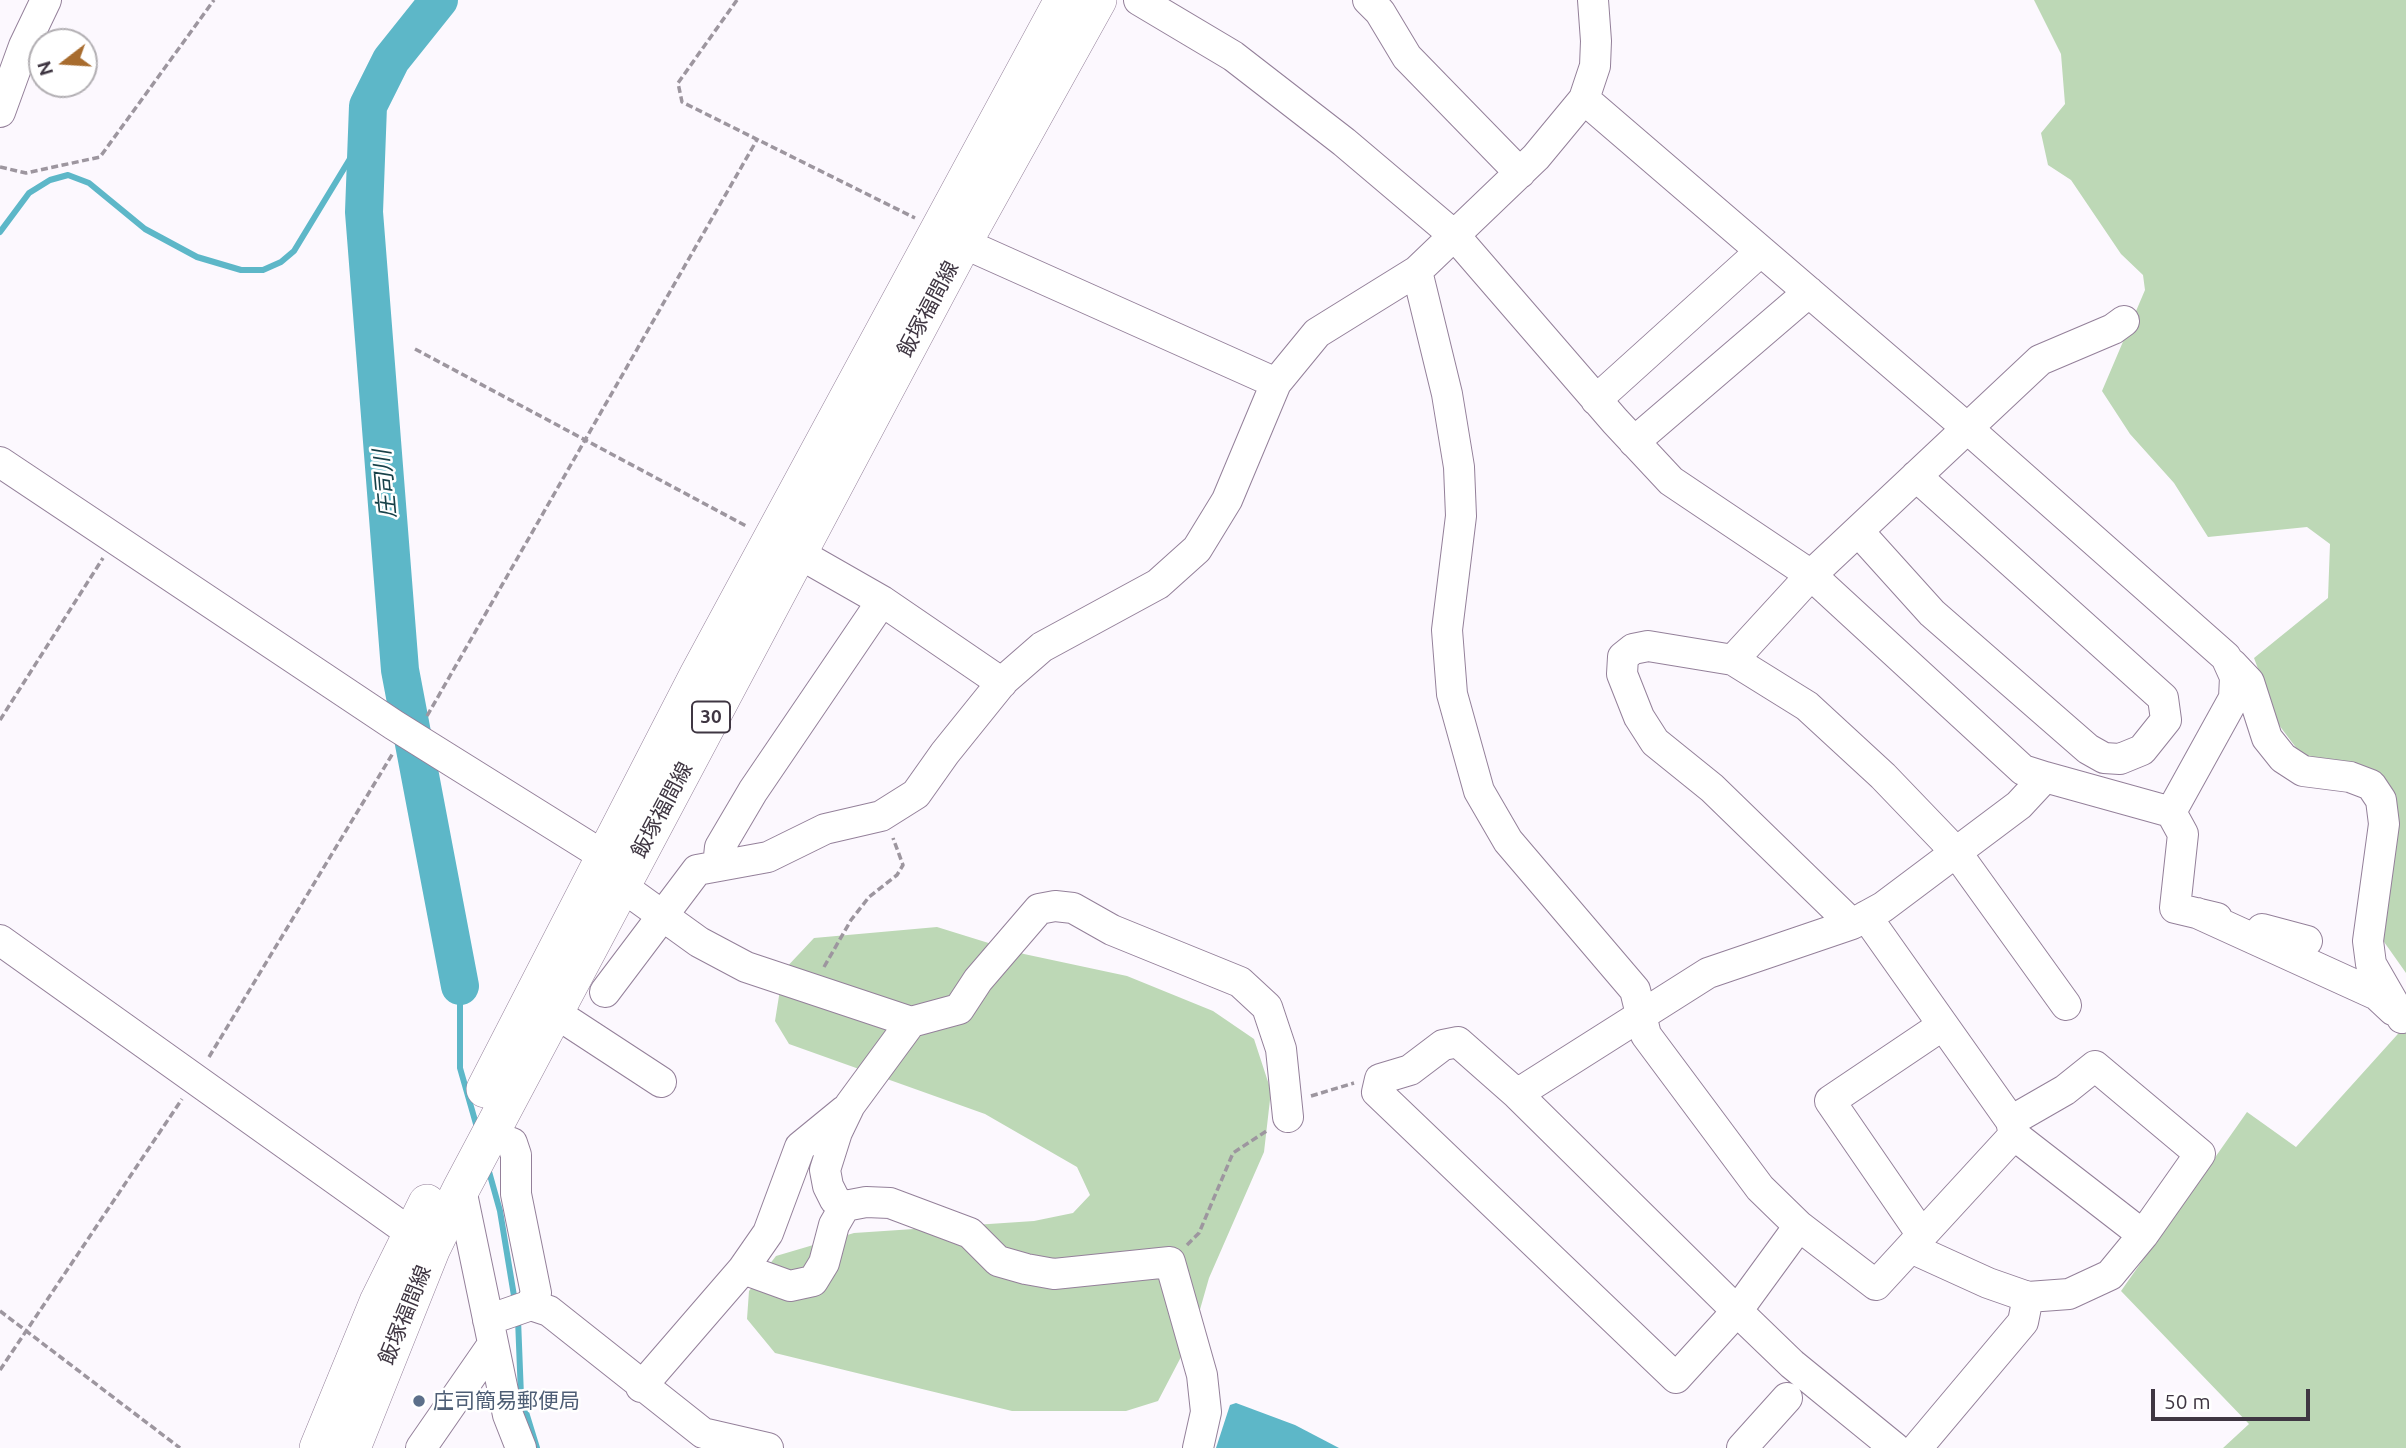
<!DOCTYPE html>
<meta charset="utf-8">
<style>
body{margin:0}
#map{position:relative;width:2406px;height:1448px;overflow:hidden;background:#fcf8fe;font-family:Ubuntu,sans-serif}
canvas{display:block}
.north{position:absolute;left:28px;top:28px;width:70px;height:70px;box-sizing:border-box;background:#fff;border:2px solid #b2afb3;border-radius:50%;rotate:253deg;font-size:19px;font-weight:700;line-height:28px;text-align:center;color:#3f3642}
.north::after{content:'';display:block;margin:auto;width:24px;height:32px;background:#a86c2e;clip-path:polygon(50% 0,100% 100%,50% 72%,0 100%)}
.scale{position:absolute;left:2151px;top:1389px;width:159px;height:32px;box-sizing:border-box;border:4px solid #3f3642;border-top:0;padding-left:9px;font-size:21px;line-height:24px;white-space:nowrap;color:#3f3642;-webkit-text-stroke:5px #fff;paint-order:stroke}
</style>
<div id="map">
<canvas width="2406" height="1448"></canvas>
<div class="north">N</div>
<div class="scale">50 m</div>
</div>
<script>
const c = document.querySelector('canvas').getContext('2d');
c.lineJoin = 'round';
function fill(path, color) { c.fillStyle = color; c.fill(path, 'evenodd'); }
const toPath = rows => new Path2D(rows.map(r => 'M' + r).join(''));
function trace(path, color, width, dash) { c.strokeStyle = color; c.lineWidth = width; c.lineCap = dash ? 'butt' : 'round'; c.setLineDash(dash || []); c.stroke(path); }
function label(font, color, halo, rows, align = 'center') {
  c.font = font + ' Ubuntu,"Noto Sans JP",sans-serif'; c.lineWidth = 5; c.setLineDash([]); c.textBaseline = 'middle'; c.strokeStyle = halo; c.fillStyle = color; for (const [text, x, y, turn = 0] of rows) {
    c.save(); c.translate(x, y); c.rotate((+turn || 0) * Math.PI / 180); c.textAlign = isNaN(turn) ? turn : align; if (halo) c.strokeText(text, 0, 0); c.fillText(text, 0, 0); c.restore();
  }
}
const green = toPath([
 [2034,0,2406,0,2406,973,2382,939,2396,811,2303,757,2279,725,2254,658,2328,598,2330,544,2307,527,2208,537,2174,483,2130,434,2102,391,2145,290,2143,275,2121,254,2071,180,2048,165,2041,133,2065,104,2061,54],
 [937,927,1024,954,1127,976,1213,1011,1254,1039,1271,1091,1264,1152,1209,1278,1193,1334,1158,1401,1126,1411,1012,1411,775,1353,747,1319,749,1291,776,1256,854,1233,1034,1221,1073,1213,1090,1195,1077,1167,985,1114,789,1044,775,1021,783,971,814,938],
 [2406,1025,2406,1448,2223,1448,2249,1424,2121,1291,2247,1112,2296,1147]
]);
const water = toPath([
 [1236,1403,1295,1425,1339,1448,1216,1448,1230,1405]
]);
const stream = toPath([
 [0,232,29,193,50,180,68,175,89,183,145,229,197,257,241,270,263,270,281,262,294,251,365,134],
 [460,986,460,1068,478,1131],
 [488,1168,500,1211,515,1302],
 [518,1319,521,1396,537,1448]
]);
const river = toPath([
 [439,0,391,60,368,106,364,212,400,670,460,986]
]);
const path = toPath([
 [737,0,678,83,682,102,915,218],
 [0,167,26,173,100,157,214,0],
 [415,349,748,527],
 [427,716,758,138],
 [0,720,103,558],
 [824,967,851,920,869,897,897,875,903,865,893,838],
 [209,1057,393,753],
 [1311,1096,1354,1083],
 [1187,1245,1199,1233,1233,1153,1268,1130],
 [0,1311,180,1448],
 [0,1370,182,1099]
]);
const minor = toPath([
 [1139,0,1233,56,1344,142,1455,236,1615,421,1671,481,1811,575,2023,770,2045,777,2019,805,1883,907,1852,924,1708,973,1517,1094],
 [1368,0,1380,12,1407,57,1520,173],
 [1584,99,1967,428,2226,657,2235,677,2234,698,2171,812,2045,777],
 [0,112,24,46,46,0],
 [963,243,1276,383],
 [1417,271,1447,394,1459,467,1461,516,1447,630,1452,694,1479,791,1508,841,1635,990,1646,1035,1760,1188,1799,1226,1876,1285,2014,1135],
 [1596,400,1761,251],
 [1634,442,1809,292],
 [0,462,394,725,623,868],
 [1858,531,1932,613,2088,749,2104,758,2120,759,2142,750,2166,720,2163,698,1916,476],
 [798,553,882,601,1002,683],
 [1733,660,1807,706,1883,776,1956,852,2066,1005],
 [2232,664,2249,682,2267,738,2283,758,2303,771,2350,777,2371,785,2381,800,2384,824,2368,941,2371,964,2402,1018],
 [2171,812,2183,834,2175,908,2217,918],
 [718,866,720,847,753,791,882,601],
 [620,885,699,942,746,967,911,1022,959,1009,978,980,1039,909,1055,906,1073,908,1112,930,1240,982,1267,1007,1281,1049,1288,1117],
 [2197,913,2377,995,2393,1010],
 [1866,916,2011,1121,2014,1135,2143,1235],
 [1852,924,1712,788,1655,742,1639,717,1622,674,1623,657,1633,649,1648,646,1733,660,1811,575,2040,360,2113,329,2124,321],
 [2262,929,2307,941],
 [0,940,429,1246],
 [605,992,697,870,768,857,825,829,881,816,916,794,945,753,1003,681,1042,647,1158,584,1197,549,1227,500,1276,383,1317,333,1417,271,1536,157,1584,99,1595,66,1596,41,1593,0],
 [554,1012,661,1082],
 [490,1135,512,1143,516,1155,516,1194,536,1293,531,1305],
 [461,1189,508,1415,521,1448],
 [845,1206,835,1200,828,1186,825,1170,837,1132,850,1105,911,1022],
 [1799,1226,1737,1311,1676,1378,1377,1092,1380,1079,1410,1070,1443,1045,1458,1042,1517,1094,1737,1311,1792,1364,1895,1448],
 [1922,1235,1830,1101,1943,1025],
 [1911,1248,1988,1283,2028,1297,2069,1294,2110,1275,2143,1235,2200,1154,2095,1066,2065,1090,2011,1121],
 [743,1269,768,1233,800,1147,844,1111],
 [488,1320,531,1305,549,1311,703,1433,768,1448],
 [641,1387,743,1269,790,1286,813,1281,824,1263,834,1225,845,1206,866,1202,890,1203,970,1233,998,1261,1026,1269,1054,1274,1170,1262,1202,1375,1206,1412,1198,1448],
 [421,1448,493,1344],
 [1742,1448,1787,1398],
 [1917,1448,2023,1322,2028,1297]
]);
const major = toPath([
 [485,1089,698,675,1063,0],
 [318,1448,378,1302,427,1203],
 [352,1448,432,1248,461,1189,963,243,1098,0]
]);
const markers = [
 [419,1401,7,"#5c6f8a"]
];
const shields = [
 [711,717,38]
];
const shieldNames = [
 ["30",711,717]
];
const streetNames = [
 ["飯塚福間線",928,309,-62],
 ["飯塚福間線",662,810,-62],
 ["飯塚福間線",405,1315,-68]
];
const serviceNames = [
 ["庄司簡易郵便局",433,1401]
];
const waterNames = [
 ["庄司川",385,484,-95]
];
fill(green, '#bdd8b6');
fill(water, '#5db7c8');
trace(stream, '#5db7c8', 6);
trace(river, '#5db7c8', 38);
trace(minor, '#94809a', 32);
trace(major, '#94809a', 38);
trace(path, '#9d969f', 3.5, [7, 3.5]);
trace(minor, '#fff', 30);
trace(major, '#fff', 37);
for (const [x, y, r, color] of markers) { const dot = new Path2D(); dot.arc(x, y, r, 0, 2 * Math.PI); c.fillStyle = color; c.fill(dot); trace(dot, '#fff', 2.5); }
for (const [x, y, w] of shields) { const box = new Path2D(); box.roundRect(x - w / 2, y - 15.5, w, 31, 5); c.fillStyle = '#fff'; c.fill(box); trace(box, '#3f3642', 2); }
label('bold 19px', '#3f3642', null, shieldNames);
label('21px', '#3f3642', '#fff', streetNames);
label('21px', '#4e5e75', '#fff', serviceNames, 'left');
label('italic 23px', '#174149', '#fff', waterNames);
</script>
